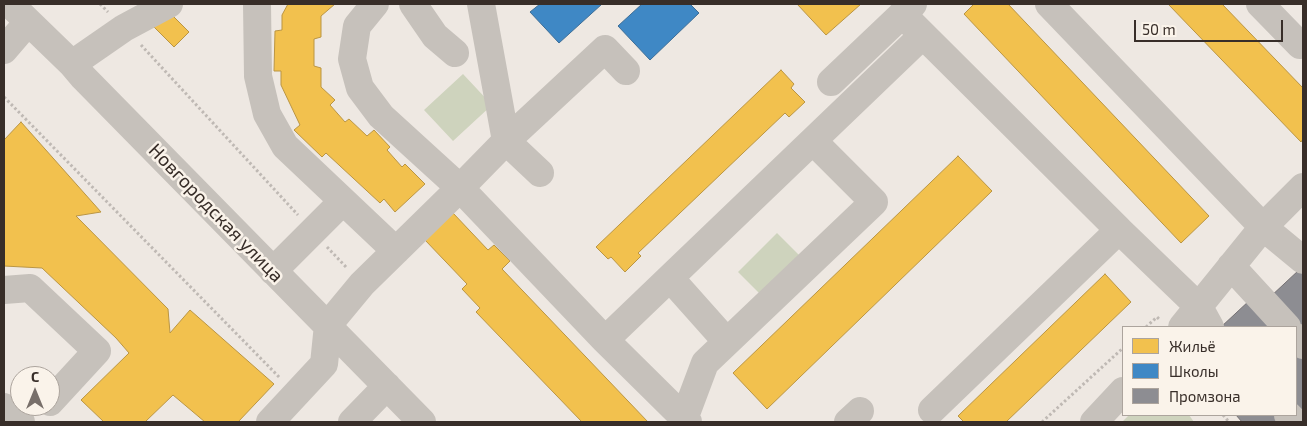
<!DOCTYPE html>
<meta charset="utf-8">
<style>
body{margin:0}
#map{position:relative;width:1307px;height:426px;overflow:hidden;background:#eee8e2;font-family:"Exo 2",sans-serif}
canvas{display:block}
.frame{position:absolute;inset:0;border:5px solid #382e29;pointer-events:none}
.legend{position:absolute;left:1122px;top:326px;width:175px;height:90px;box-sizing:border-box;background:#faf3ea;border:1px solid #aca49d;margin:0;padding:6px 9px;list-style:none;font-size:15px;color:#382e29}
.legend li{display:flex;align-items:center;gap:10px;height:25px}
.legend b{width:25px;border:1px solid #aca49d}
.north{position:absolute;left:10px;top:366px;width:50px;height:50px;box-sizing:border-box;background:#faf3ea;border:1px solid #aca49d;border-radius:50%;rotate:0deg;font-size:14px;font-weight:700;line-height:20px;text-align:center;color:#382e29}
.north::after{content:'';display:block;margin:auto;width:18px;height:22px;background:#786f6a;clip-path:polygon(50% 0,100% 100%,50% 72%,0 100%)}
.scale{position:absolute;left:1134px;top:20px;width:149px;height:22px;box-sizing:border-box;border:2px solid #382e29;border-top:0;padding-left:6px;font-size:15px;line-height:18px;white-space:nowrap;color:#382e29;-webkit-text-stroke:4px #faf3ea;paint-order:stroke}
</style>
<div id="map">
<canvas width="1307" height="426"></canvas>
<div class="frame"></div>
<ul class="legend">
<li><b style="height:14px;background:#f2c14e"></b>Жильё</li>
<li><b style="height:14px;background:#3f88c5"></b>Школы</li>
<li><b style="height:14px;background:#8d8d92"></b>Промзона</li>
</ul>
<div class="north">С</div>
<div class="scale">50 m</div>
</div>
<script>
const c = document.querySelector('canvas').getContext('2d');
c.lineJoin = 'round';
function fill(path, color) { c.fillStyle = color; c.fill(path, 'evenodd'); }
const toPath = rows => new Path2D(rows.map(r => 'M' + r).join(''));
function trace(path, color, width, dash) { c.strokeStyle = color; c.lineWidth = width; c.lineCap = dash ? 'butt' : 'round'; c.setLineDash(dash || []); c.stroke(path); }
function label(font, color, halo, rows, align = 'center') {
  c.font = font + ' "Exo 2",sans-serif'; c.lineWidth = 5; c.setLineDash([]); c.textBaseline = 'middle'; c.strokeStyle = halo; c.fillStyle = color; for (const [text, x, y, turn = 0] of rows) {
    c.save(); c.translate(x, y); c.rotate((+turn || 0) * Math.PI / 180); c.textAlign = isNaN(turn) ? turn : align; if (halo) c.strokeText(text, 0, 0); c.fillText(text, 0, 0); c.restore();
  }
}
const green = toPath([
 [463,74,492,105,453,141,424,110],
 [777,233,802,258,763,297,738,272],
 [1129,415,1189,415,1194,422,1122,422]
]);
const homes = toPath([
 [288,4,335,4,321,16,321,37,314,39,314,66,321,68,321,87,335,100,330,105,345,122,349,119,367,136,374,130,390,147,387,150,402,167,405,164,425,184,395,212,384,199,380,203,326,153,322,157,294,130,300,125,281,85,281,71,274,71,275,31,282,30,282,15,288,4],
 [797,4,861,4,826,35,797,4],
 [974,4,1008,4,1209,216,1181,243,964,14,974,4],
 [1168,4,1222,4,1303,88,1303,139,1301,142,1168,4],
 [168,11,189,32,174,47,153,26,168,11],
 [781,70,794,84,791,88,805,102,789,117,785,113,638,253,641,256,625,272,611,257,608,259,596,247,781,70],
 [21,122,101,212,76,216,168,309,170,333,190,310,274,384,238,422,205,422,173,395,145,422,104,422,81,400,129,353,116,338,42,268,4,266,4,140,21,122],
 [958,156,992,191,767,409,733,373,958,156],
 [453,213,488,250,494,245,510,261,502,269,648,422,582,422,476,312,480,308,462,289,467,284,425,240,453,213],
 [1105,274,1131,302,1006,422,964,422,958,416,1105,274]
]);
const schools = toPath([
 [540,4,602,4,559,43,530,12,540,4],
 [642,4,690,4,699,13,650,60,618,26,642,4]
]);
const industry = toPath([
 [1299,270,1303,274,1303,334,1269,298,1299,270],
 [1250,300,1275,327,1221,327,1250,300],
 [1296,350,1303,358,1303,416,1296,408,1296,350],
 [1236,415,1274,415,1281,422,1242,422,1236,415]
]);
const path = toPath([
 [100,4,108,12],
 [141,45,298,215],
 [4,97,280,378],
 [327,247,347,268],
 [1146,327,1157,317,1160,320],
 [1223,415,1229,422],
 [1042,422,1123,348]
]);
const minor = toPath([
 [10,4,72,64,83,77,422,422],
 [257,4,258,76,267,114,285,146,396,251],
 [375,4,357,26,352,59,360,88,381,116,460,188,506,141,540,173],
 [413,4,435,36,455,53],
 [481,4,506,141],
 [1049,4,1263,227,1303,260],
 [1260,4,1300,45],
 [902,14,1119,230],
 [4,50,28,22],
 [72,64,124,28,169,4],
 [831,82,913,4],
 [506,141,605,49,626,71],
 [1231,266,1287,327],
 [273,271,343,201],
 [670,278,727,342],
 [4,290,30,288,97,351,50,402],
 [1182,327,1263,227,1303,187],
 [1296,337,1303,345],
 [605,340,923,35],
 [4,407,21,422],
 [932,410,1119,230,1199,307,1210,327],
 [1288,415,1295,422],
 [684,419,705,363,874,202,813,141],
 [270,422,324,364,328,325,362,284,460,188,605,340,688,422],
 [352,422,387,386],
 [848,422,860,411],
 [1094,422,1123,391]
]);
const streetNames = [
 ["Новгородская улица",216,213,46]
];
fill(green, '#ced3bd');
fill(homes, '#f2c14e');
trace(homes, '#ba9543', 1);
fill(schools, '#3f88c5');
trace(schools, '#3d6d96', 1);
fill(industry, '#8d8d92');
trace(industry, '#747072', 1);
trace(path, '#bfb9b4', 3, [2.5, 2.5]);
trace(minor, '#c6c1bb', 28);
label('19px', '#382e29', '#faf3ea', streetNames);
</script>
